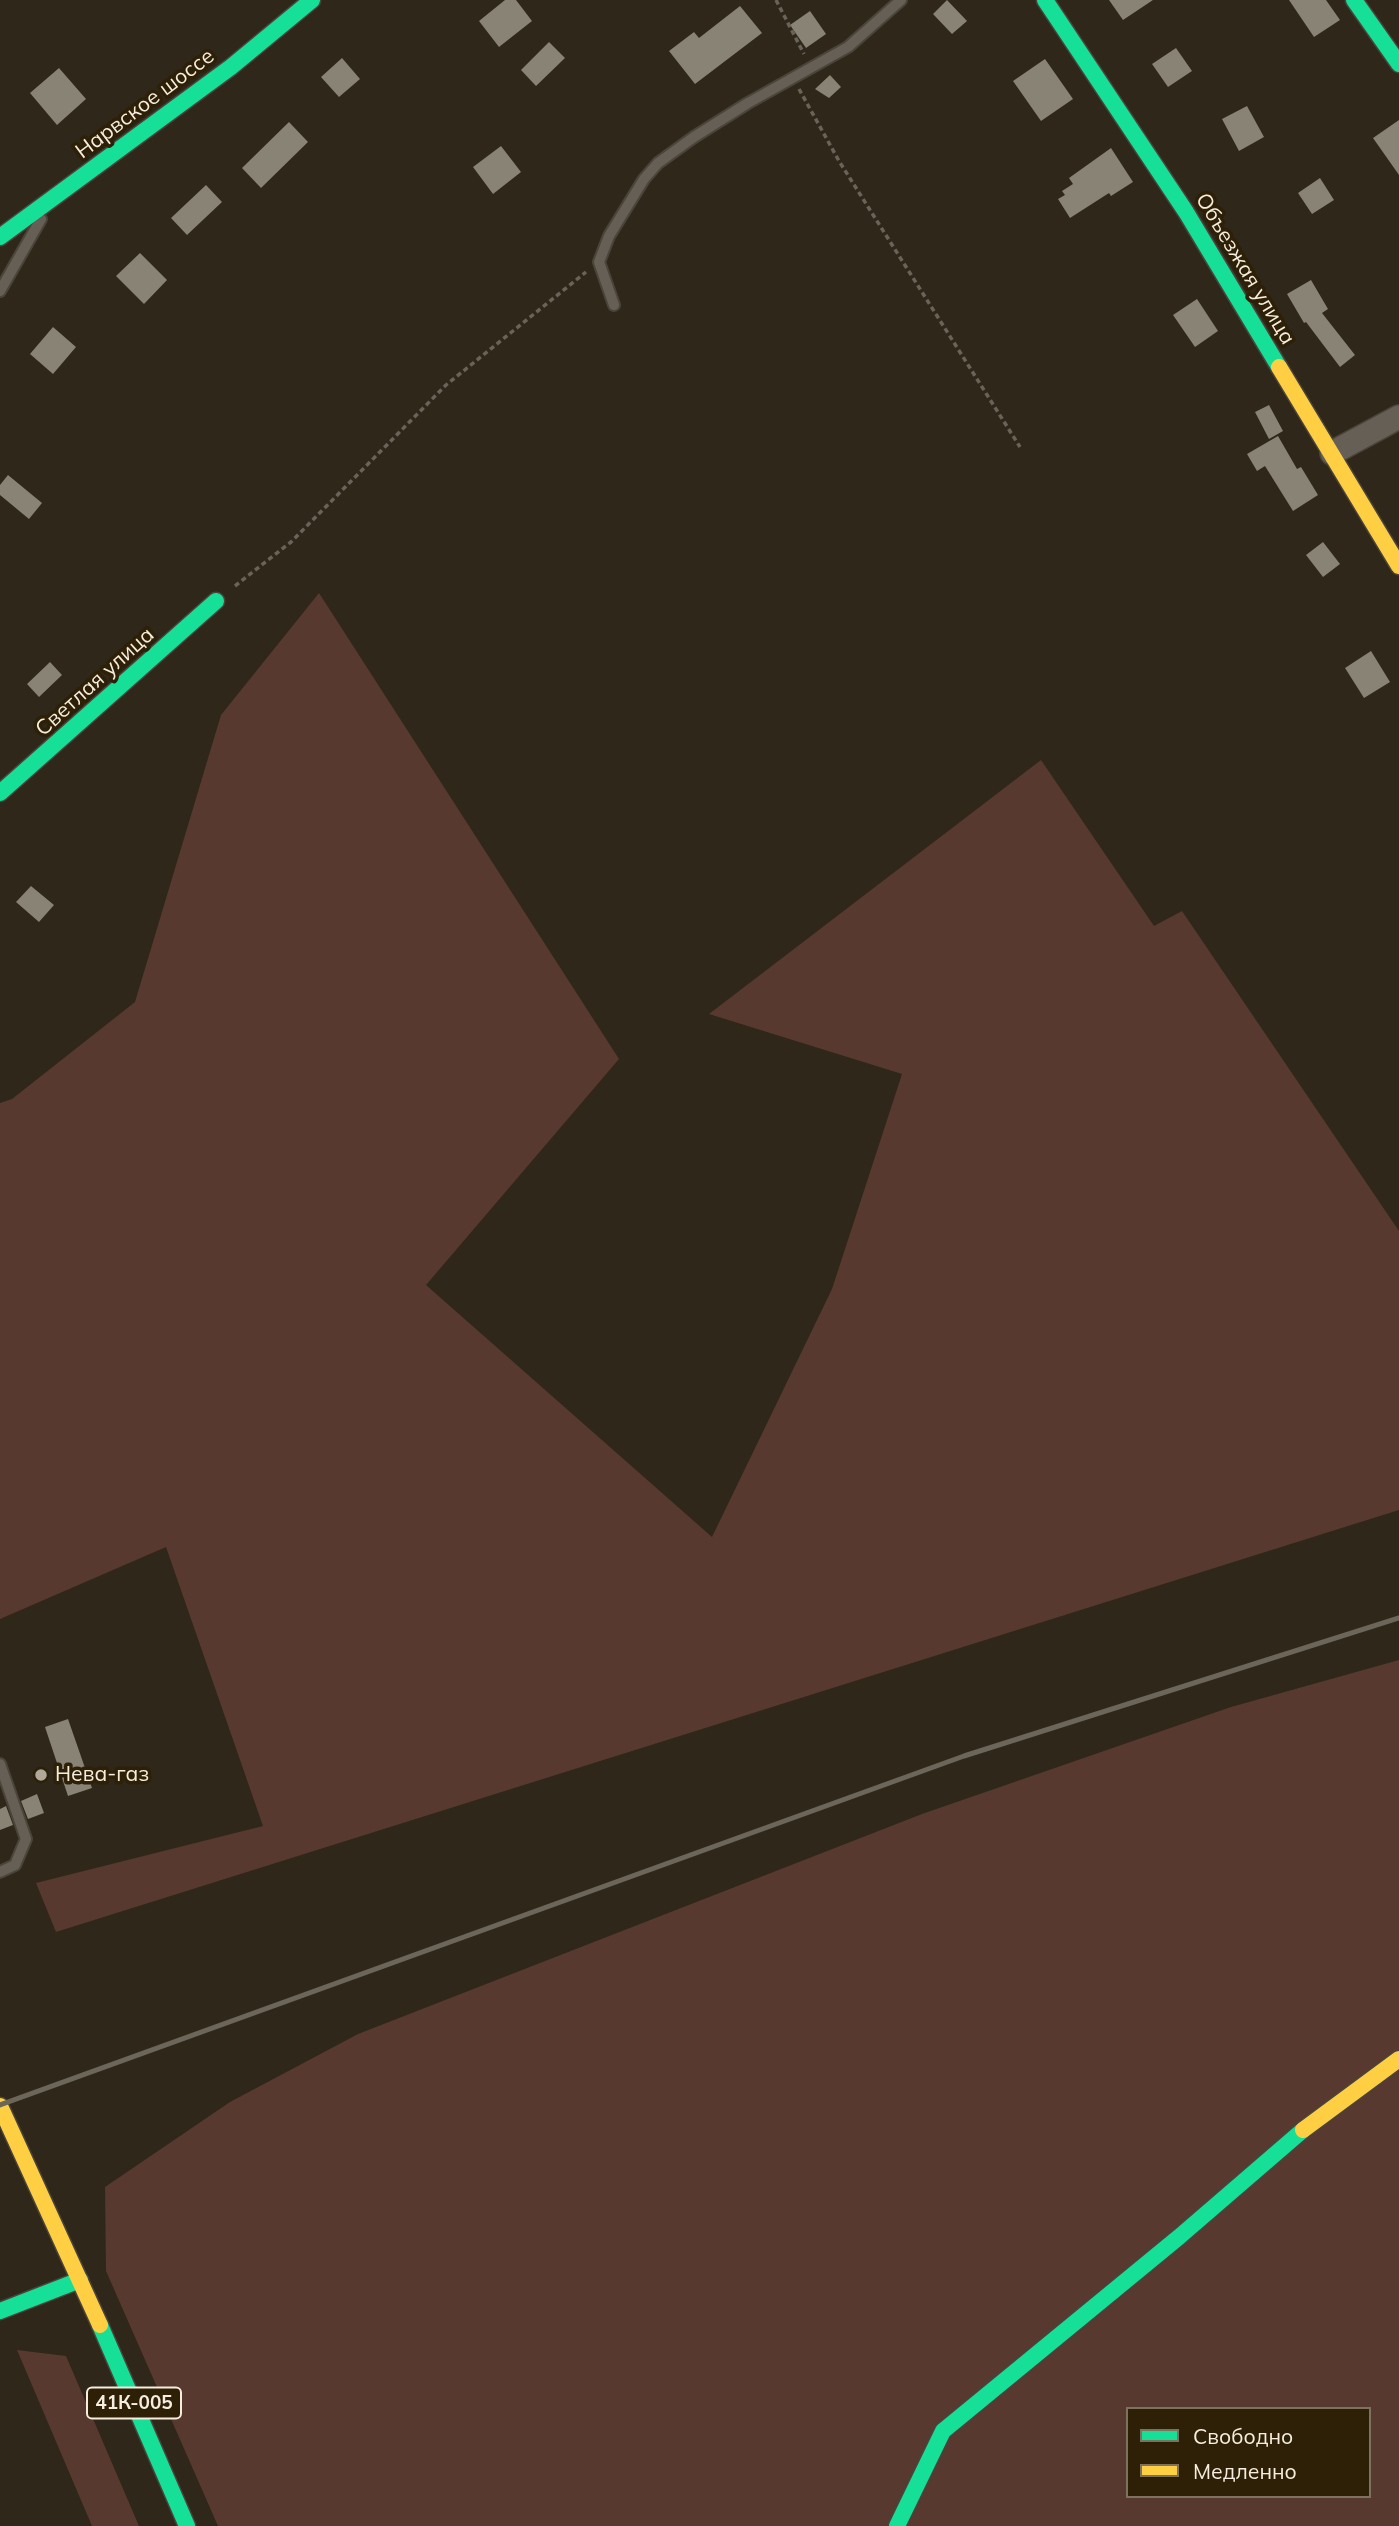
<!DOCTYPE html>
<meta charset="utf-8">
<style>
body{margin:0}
#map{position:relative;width:1399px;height:2526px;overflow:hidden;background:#2f2719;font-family:Mulish,sans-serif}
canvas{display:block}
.legend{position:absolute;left:1126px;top:2407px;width:245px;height:91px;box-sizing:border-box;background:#2d2007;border:2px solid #7d725d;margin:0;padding:9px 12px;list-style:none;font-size:21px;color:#f6edde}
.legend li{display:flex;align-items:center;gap:14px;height:35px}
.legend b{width:35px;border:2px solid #7d725d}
</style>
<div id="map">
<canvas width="1399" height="2526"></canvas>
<ul class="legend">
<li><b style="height:9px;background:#16e098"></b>Свободно</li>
<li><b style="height:9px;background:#ffcf43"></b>Медленно</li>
</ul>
</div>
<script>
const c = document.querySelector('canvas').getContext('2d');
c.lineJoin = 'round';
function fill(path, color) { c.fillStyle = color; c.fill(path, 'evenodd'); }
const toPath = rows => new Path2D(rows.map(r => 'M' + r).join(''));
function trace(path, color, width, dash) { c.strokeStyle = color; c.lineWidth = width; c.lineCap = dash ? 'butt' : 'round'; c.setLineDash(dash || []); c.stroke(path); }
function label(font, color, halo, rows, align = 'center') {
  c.font = font + ' Mulish,sans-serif'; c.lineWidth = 7; c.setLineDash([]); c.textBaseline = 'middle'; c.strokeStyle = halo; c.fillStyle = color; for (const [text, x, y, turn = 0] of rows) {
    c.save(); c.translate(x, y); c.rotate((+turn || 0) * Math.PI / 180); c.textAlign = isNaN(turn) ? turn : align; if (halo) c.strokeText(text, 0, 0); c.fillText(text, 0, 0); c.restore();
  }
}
const green = toPath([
 [319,593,619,1059,426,1285,712,1537,832,1289,902,1074,709,1014,1041,760,1154,926,1182,911,1399,1231,1399,1510,56,1932,36,1883,263,1826,166,1547,0,1619,0,1103,12,1099,135,1002,221,715],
 [1399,1660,1399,2526,218,2526,106,2271,105,2187,230,2102,358,2034,922,1814,1231,1707],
 [1128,2409,1369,2409,1369,2496,1128,2496],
 [17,2350,66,2356,139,2526,92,2526]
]);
const building = toPath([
 [505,0,516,0,532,21,499,47,479,21],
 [947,0,967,21,952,34,933,14],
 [1109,0,1153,0,1123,20],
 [1289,0,1326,0,1340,20,1314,37],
 [740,6,762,33,695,84,669,51,694,32,699,38],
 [810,11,826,34,806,48,790,25],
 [549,42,565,58,536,86,521,70],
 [1176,48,1192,71,1168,87,1152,64],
 [342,58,360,79,339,97,321,77],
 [1045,59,1073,99,1041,121,1013,81],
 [59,68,86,99,57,125,30,93],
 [830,75,841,87,829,98,815,89],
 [1247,106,1264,137,1239,151,1222,119],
 [1399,120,1399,175,1373,138],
 [289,122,308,142,261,188,242,168],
 [501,146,521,172,493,194,473,167],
 [1111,148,1133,182,1111,196,1109,193,1070,218,1058,199,1065,195,1062,191,1073,184,1069,178],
 [1320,178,1334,200,1312,214,1298,193],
 [206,185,222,202,187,235,171,218],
 [140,253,167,280,144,304,116,276],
 [1311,280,1328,309,1322,313,1355,355,1340,367,1306,322,1304,323,1287,294],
 [1197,299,1218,331,1195,347,1173,315],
 [53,327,76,347,53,374,30,354],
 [1269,405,1283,431,1269,439,1255,412],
 [1278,436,1297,469,1301,467,1318,495,1293,511,1265,466,1257,471,1247,454],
 [8,475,42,503,29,519,0,495,0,485],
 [1323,542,1340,564,1323,577,1306,555],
 [1371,651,1390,682,1364,698,1345,668],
 [50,662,62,675,39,697,27,684],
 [31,886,54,905,39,922,16,902],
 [68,1719,92,1788,68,1796,45,1727],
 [37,1794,44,1813,28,1819,21,1801],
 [6,1806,13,1825,0,1830,0,1809]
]);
const path = toPath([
 [776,0,804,54],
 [799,89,839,161,1020,447],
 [235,586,291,542,446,385,586,272]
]);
const lane = toPath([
 [0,291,41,219],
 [614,305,599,262,609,236,644,179,658,163,694,137,748,103,848,47,901,0],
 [0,1764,26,1839,15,1865,0,1872]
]);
const street = toPath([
 [1332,453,1399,417]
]);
const fast = toPath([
 [1045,0,1186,212,1279,367],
 [1354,0,1399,64],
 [0,237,231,67,312,0],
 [0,793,216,601],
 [0,2311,80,2280],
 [100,2325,187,2526],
 [897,2526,943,2431,1179,2237,1303,2130]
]);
const slow = toPath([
 [1279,367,1399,566],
 [0,2106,100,2325],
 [1303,2130,1399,2059]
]);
const rail = toPath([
 [0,2105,964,1756,1399,1618]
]);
const markers = [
 [41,1775,7,"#b0a899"]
];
const shields = [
 [134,2403,94]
];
const shieldNames = [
 ["41К-005",134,2403]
];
const streetNames = [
 ["Нарвское шоссе",145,104,-37],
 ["Объезжая улица",1245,269,59],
 ["Светлая улица",95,682,-42]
];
const poiNames = [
 ["Нева-газ",55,1775]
];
fill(green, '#57392f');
fill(building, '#888375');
trace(lane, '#4b443a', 14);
trace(street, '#4b443a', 26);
trace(fast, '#4b443a', 19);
trace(slow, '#4b443a', 19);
trace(path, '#69635a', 3.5, [5, 3.5]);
trace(lane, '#655f55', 10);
trace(street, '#655f55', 23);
trace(fast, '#16e098', 16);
trace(slow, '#ffcf43', 16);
trace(rail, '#6b655a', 5);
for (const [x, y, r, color] of markers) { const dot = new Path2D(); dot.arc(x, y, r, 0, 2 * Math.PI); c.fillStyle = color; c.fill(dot); trace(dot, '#2d2007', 2.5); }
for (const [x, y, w] of shields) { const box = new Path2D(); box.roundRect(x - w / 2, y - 15.5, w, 31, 5); c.fillStyle = '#2d2007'; c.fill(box); trace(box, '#f6edde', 2); }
label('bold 19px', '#f6edde', null, shieldNames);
label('21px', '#f6edde', '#2d2007', streetNames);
label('21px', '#f6edde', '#2d2007', poiNames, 'left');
</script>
